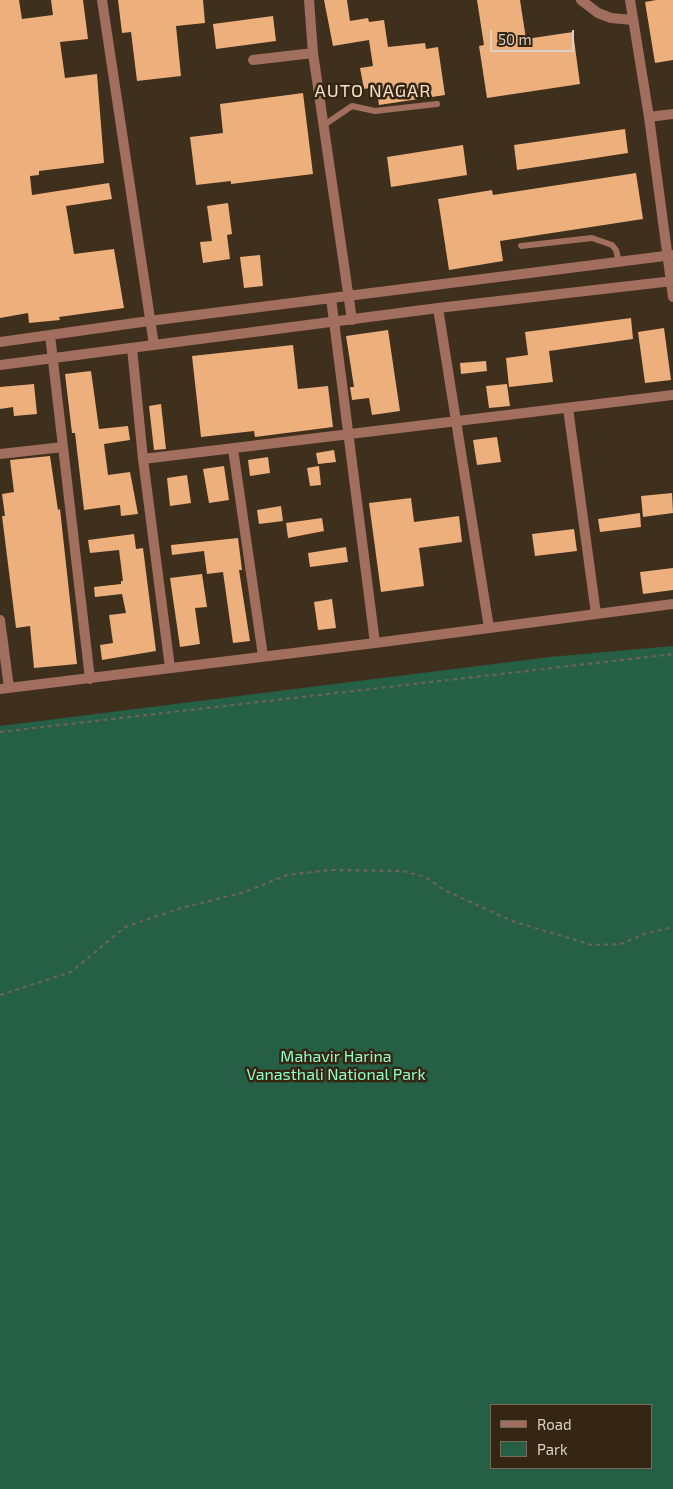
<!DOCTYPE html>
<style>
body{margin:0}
#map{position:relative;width:673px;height:1489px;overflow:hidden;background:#3f2f1d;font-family:"Exo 2",sans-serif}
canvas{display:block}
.legend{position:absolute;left:490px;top:1404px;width:162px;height:65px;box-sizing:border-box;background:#352613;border:1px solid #776a5a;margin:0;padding:6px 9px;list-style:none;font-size:15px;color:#dad0c5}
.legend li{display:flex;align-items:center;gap:10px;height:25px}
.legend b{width:25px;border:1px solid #776a5a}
.scale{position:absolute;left:490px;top:30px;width:84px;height:22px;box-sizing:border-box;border:2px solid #dad0c5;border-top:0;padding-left:6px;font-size:15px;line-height:18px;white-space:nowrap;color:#dad0c5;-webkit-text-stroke:4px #352613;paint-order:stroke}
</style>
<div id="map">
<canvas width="673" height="1489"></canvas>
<ul class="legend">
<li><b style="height:6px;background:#a26e5d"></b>Road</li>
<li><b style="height:14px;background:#256046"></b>Park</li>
</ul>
<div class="scale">50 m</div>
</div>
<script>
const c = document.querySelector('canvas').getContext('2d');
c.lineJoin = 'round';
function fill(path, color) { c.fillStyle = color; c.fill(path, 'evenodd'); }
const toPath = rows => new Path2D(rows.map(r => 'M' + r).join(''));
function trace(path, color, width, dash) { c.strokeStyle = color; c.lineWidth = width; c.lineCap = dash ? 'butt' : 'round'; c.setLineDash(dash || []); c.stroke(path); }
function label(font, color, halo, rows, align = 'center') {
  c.font = font + ' "Exo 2",sans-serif'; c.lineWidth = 5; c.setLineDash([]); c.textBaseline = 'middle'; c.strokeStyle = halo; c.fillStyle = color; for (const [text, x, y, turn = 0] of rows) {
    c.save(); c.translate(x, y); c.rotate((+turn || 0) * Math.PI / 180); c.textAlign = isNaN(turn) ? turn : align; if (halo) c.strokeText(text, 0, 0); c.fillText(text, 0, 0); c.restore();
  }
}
const green = toPath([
 [673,646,673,1489,0,1489,0,726,550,657],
 [492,1405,652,1405,652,1468,492,1468]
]);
const building = toPath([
 [0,0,19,0,22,19,53,15,51,0,83,0,88,39,60,42,65,78,97,74,104,163,39,171,39,175,30,176,32,195,109,183,112,199,66,206,74,254,114,249,124,308,59,317,60,320,29,323,28,313,0,318],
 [118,0,203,0,205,23,176,26,181,76,137,81,131,32,122,33],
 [324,0,347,0,350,21,368,18,369,22,384,20,388,47,425,43,426,49,438,47,445,95,379,105,376,87,364,89,360,68,373,66,369,40,333,46],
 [477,0,520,0,526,39,573,32,580,84,487,98,479,46,484,45],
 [656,0,673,0,673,60,655,63,645,2],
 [273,16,276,41,216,49,213,24],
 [303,93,313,174,231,184,231,181,196,185,190,137,223,133,220,104],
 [625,129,628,153,517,170,514,145],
 [463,145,467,175,391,187,387,157],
 [636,173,643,219,500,241,503,261,449,270,438,199,492,190,493,195],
 [228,203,232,234,227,235,230,259,203,263,200,242,212,241,207,206],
 [260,255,263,286,244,288,240,257],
 [631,318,633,339,549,351,553,382,509,387,506,358,528,355,525,332],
 [664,328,671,380,645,383,638,332],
 [388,330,400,411,372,415,369,398,352,400,350,387,354,387,346,336],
 [293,345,298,389,328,386,333,427,255,437,254,431,201,437,192,356],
 [486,361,487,371,461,374,460,363],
 [91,371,99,429,128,426,130,440,104,444,108,475,130,472,138,514,121,516,120,505,84,510,75,433,72,433,65,374],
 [34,384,37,414,14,416,13,407,0,409,0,387],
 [507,384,510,406,489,408,486,386],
 [161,404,166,449,154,450,149,406],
 [497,437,501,462,477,465,473,440],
 [334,450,336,462,318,464,316,453],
 [50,456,58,510,60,509,77,664,34,668,30,626,16,628,2,516,5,516,2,494,14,492,10,460],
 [268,457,270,473,250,476,248,460],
 [224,466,229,500,209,503,203,469],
 [319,466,321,485,310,486,307,468],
 [187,475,191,503,170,506,167,478],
 [672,493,673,513,643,517,641,496],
 [411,498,414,522,459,516,462,542,419,548,424,586,381,592,369,503],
 [281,506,283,521,259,524,257,510],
 [640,513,641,527,600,532,598,519],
 [322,518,324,531,288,538,286,523],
 [574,529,577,551,535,556,532,534],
 [134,534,136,549,143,548,156,651,102,660,100,645,113,643,109,615,126,613,122,594,95,597,94,587,121,584,121,581,123,581,119,550,90,553,88,540],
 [238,538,242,570,239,570,250,641,233,643,223,572,207,574,204,551,172,555,171,545],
 [346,547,348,562,310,567,308,553],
 [673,568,673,590,643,594,640,572],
 [202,574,207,607,195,608,200,644,180,647,170,578],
 [332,599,336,628,318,630,314,602]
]);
const path = toPath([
 [0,732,673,654],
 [0,995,71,972,125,927,181,908,245,892,287,875,330,870,403,871,426,877,444,890,512,921,592,945,621,944,647,933,673,927]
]);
const lane = toPath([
 [324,125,352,106,375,111,437,104],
 [521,246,592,238,612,245,616,250,619,262]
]);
const street = toPath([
 [102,0,154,345],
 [309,0,313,53,352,320],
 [581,0,598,13,611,18,633,20],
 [630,0,649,117,673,297],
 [253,60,313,53],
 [649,117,673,114],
 [331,298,375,643],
 [438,308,489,628],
 [50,335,90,679],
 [0,342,149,321,673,255],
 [132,348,143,459,170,668],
 [0,365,438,308,673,281],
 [568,408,596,614],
 [233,449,263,656],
 [0,454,63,447],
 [143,459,673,395],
 [0,620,9,688],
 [0,689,375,643,673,604]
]);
const parkNames = [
 ["Mahavir Harina",336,1057],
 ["Vanasthali National Park",336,1075]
];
const neighbourhoodNames = [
 ["AUTO NAGAR",373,91]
];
fill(green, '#256046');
fill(building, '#edaf7b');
trace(path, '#716354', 2, [4, 4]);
trace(lane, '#a26e5d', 6);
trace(street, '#a26e5d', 10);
label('16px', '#8dfec9', '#352613', parkNames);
c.letterSpacing = '1px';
label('18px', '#f4e0c9', '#352613', neighbourhoodNames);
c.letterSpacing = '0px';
</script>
